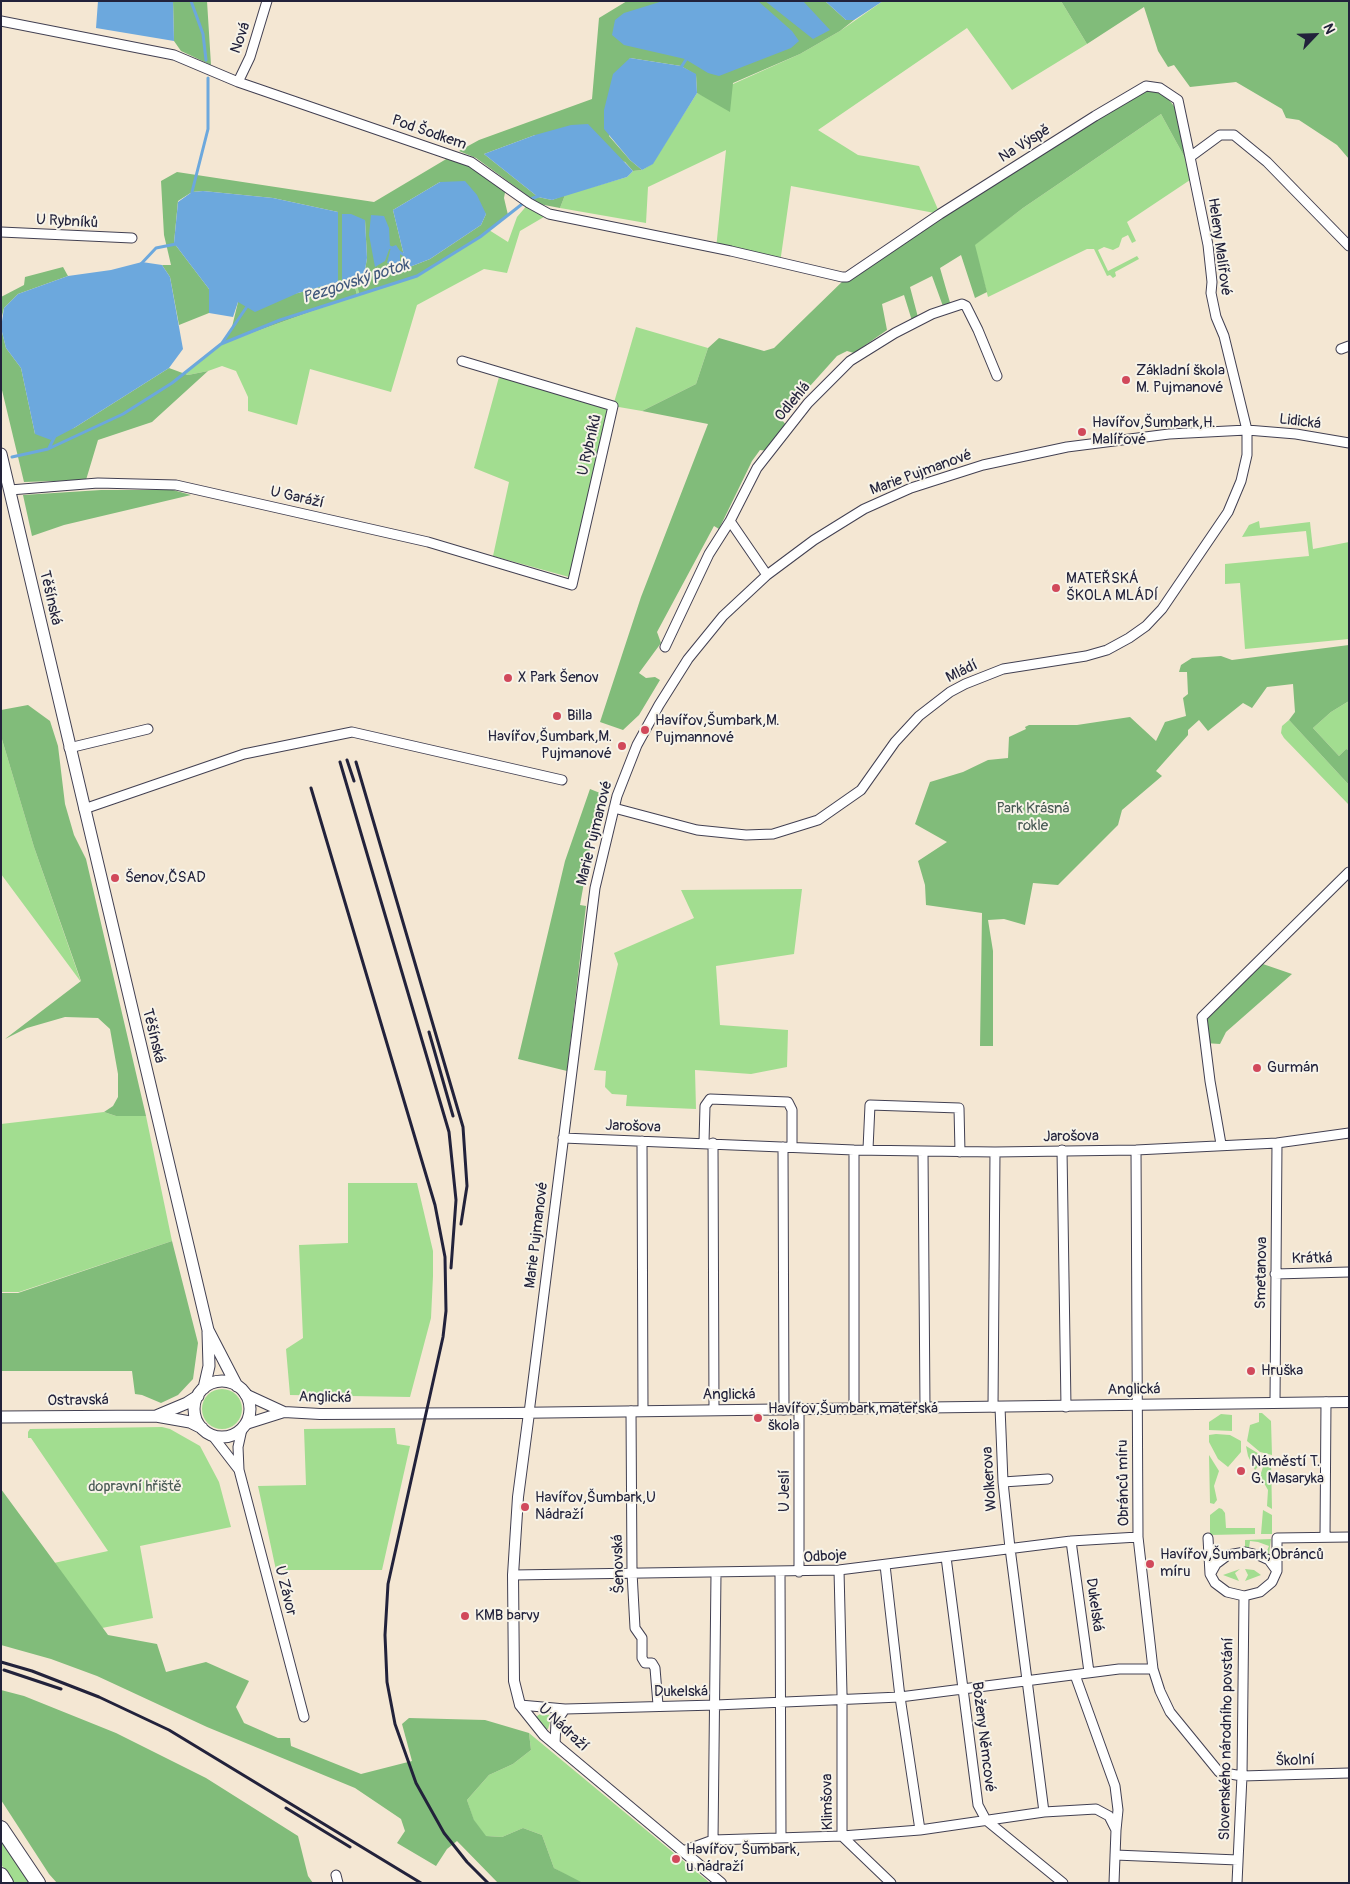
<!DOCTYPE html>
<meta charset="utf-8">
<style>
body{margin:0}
#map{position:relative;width:1350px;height:1884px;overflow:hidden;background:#f4e7d3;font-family:Pangolin,sans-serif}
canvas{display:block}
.frame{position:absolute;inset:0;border:2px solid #22223b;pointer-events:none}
.north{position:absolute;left:1290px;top:10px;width:50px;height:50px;-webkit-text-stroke:4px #f7f3e8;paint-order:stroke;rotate:66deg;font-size:14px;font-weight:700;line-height:20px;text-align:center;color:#22223b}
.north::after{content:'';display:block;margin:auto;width:18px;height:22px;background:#22223b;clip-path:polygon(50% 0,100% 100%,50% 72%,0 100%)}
</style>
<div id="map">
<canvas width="1350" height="1884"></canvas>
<div class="frame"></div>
<div class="north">N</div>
</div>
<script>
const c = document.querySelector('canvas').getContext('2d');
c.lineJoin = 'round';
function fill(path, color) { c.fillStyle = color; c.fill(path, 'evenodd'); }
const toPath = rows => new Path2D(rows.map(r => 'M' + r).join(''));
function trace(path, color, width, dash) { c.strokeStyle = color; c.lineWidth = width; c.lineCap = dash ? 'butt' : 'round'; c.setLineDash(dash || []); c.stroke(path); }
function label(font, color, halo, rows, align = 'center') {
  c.font = font + ' Pangolin,sans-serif'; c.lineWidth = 4; c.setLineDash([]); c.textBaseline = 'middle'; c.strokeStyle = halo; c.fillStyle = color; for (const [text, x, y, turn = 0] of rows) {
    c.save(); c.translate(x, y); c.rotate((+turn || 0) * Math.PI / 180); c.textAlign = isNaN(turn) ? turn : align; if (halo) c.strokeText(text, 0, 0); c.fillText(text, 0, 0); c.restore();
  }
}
const green = toPath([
 [883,1,1061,1,1087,44,1012,90,967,28,818,130,858,155,919,166,940,214,791,186,780,263,716,249,726,150,648,187,646,223,560,208,565,195,627,177,633,171,642,170,652,164,697,93,708,98,733,84,800,54,840,31],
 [1161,114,1185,158,1190,180,1127,222,1136,241,1132,243,1128,235,1122,238,1119,247,1113,250,1104,247,1098,250,1108,271,1137,256,1139,259,1115,272,1116,276,1113,278,1110,275,1107,276,1094,249,1087,249,988,297,974,245,1023,208],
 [529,203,549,214,520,231,507,273,484,269,417,305,391,392,310,369,297,425,248,411,248,397,236,371,222,366,208,371,188,375,184,373,221,344,357,295,354,284,357,284,359,294,417,276,489,230,508,242,517,217],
 [636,327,708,348,696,384,642,411,613,406],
 [499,377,608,409,569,577,493,556,509,482,474,468],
 [1259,521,1260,528,1310,522,1313,549,1349,542,1349,639,1245,649,1240,583,1225,584,1225,564,1309,556,1306,531,1242,537,1249,525],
 [1349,701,1349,750,1346,749,1339,756,1313,728,1331,712],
 [1289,720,1349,785,1349,805,1284,738,1281,733,1282,726],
 [1,736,34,847,81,982,1,874],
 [802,889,794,954,716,966,720,1025,788,1030,787,1067,751,1074,695,1070,696,1109,626,1106,627,1095,612,1094,605,1087,606,1071,594,1070,618,964,614,953,694,918,681,890],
 [104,1112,116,1116,146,1116,172,1241,19,1292,1,1292,1,1124],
 [348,1183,417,1183,433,1251,433,1276,431,1318,410,1397,290,1395,286,1349,303,1338,299,1245,348,1243],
 '202 1409a20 20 0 1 1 40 0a20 20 0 1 1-40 0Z',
 [1259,1413,1262,1413,1271,1421,1272,1455,1260,1452,1247,1441,1250,1425,1259,1422],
 [1221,1414,1232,1415,1232,1431,1209,1430,1209,1422],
 [162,1427,170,1429,200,1446,219,1482,231,1527,140,1546,153,1618,102,1628,54,1563,108,1551,31,1438,28,1438,28,1432,30,1429],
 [395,1428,397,1444,410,1446,382,1570,276,1570,258,1486,306,1485,304,1429],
 [1216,1434,1230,1435,1241,1441,1241,1452,1228,1467,1218,1459,1209,1442,1209,1435],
 [1246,1446,1266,1458,1255,1470,1248,1456],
 [1209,1455,1219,1471,1214,1486,1217,1500,1214,1504,1210,1503],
 [1271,1460,1272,1509,1267,1506,1268,1490,1260,1476,1263,1467],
 [1219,1508,1222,1509,1225,1513,1226,1528,1255,1528,1255,1534,1210,1535,1210,1515],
 [1263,1510,1272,1515,1272,1534,1261,1534],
 [1271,1539,1269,1554,1266,1553,1269,1546,1258,1542,1250,1541,1249,1548,1245,1549,1245,1540],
 [1240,1569,1235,1573,1239,1581,1223,1575],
 [1245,1569,1254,1570,1261,1575,1245,1581,1248,1575],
 [540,1714,552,1715,548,1729,546,1729,536,1717],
 [529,1733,710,1883,578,1882,554,1868,542,1835,523,1828,502,1837,485,1836,474,1821,467,1800,489,1775,513,1764,531,1750],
 [1,1840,32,1883,14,1883,1,1864]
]);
const forest = toPath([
 [173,1,207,1,211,65,181,51,174,41],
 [627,1,825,1,846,20,854,20,840,31,800,54,733,83,730,112,697,93,696,75,681,66,630,58,609,136,630,160,642,170,633,171,625,162,535,135,484,154,538,197,552,200,565,195,560,208,539,204,476,158,459,151,479,140,592,99,599,18],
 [1061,1,1349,1,1349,159,1337,145,1299,120,1286,118,1282,109,1236,82,1190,87,1174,65,1168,67,1158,51,1144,7,1087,44],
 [1160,88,1177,110,1185,158,1161,114,1023,208,975,245,987,292,975,298,961,255,940,268,951,306,944,309,932,276,910,287,919,321,913,324,904,295,882,304,887,330,854,353,847,351,837,356,810,386,782,420,786,425,768,451,760,450,752,461,719,529,714,526,657,632,661,643,639,673,646,678,655,677,660,680,639,715,623,730,600,722,641,597,708,424,642,411,696,384,708,348,719,338,764,351,774,348,847,277,1129,96],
 [453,155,506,187,504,198,508,215,480,237,417,276,359,294,357,284,364,276,367,258,365,220,343,248,342,283,354,284,357,295,221,344,232,327,238,302,298,293,338,282,338,212,273,198,203,191,192,192,178,201,174,243,209,289,209,313,179,325,170,277,162,265,171,265,164,235,161,181,177,172,374,202],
 [440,182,486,214,481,225,430,259,407,268,393,210],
 [63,267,68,276,18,294,4,308,1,320,1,297,24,285,25,277],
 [1,328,6,348,21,368,35,434,74,428,169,368,188,375,208,371,152,422,98,440,86,480,24,482,1,386],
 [101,490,173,490,191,495,64,525,32,536,23,495],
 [1349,645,1349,701,1331,712,1313,728,1339,756,1346,749,1349,750,1349,785,1289,720,1295,712,1293,684,1267,687,1252,708,1243,703,1208,731,1199,720,1188,730,1188,735,1156,771,1162,776,1122,810,1118,825,1058,885,1033,883,1025,925,1004,919,988,920,993,951,993,1046,980,1046,982,913,926,905,925,885,918,861,947,842,915,824,930,782,963,772,988,760,1008,758,1009,737,1026,729,1025,727,1029,725,1077,725,1130,717,1156,741,1165,722,1186,716,1183,698,1188,694,1187,672,1179,672,1181,665,1192,658,1221,656,1232,660],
 [28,705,50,721,58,746,65,804,74,835,86,859,146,1116,116,1116,104,1112,113,1106,118,1097,118,1074,110,1029,98,1018,65,1017,27,1028,5,1039,81,981,34,847,1,736,1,710],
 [590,789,600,793,580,905,586,906,567,1071,518,1059,565,861],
 [1257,962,1292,974,1226,1032,1220,1044,1205,1043,1202,1017],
 [172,1241,198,1343,193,1379,178,1395,161,1403,142,1395,135,1394,132,1371,1,1371,1,1293,18,1293],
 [1,1489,108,1635,157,1644,166,1672,206,1662,249,1681,236,1707,244,1723,278,1738,290,1738,291,1746,361,1774,412,1761,402,1724,409,1718,485,1720,529,1733,531,1750,513,1764,489,1775,467,1800,474,1820,486,1836,502,1837,523,1828,542,1835,554,1868,583,1883,498,1883,457,1841,447,1849,436,1866,397,1843,405,1831,401,1819,355,1788,207,1727,97,1676,51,1659,1,1645],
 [1,1690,24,1696,116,1733,206,1778,298,1836,308,1876,313,1883,57,1883,49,1874,1,1800]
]);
const water = toPath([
 [98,1,173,1,174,41,96,28],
 [663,1,758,1,792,31,799,41,791,48,719,76,708,73,685,59,624,45,612,35,615,20,624,13],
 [765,1,803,1,830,30,813,39],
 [825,1,883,1,854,20,846,20],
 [630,58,681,66,696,74,697,93,653,164,642,170,630,160,604,129,604,110,613,74],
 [588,124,633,171,627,177,552,200,538,197,484,154,535,135,571,125],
 [465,181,477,195,486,214,481,225,430,259,407,268,393,210,440,182],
 [203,191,273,198,338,212,338,282,298,293,255,312,238,302,233,317,209,313,209,289,174,243,178,202,192,192],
 [342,214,351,214,365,220,367,258,364,276,357,284,342,283],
 [371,215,384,216,389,228,390,247,385,261,375,267,369,235],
 [396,245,400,251,400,266,387,263,391,247],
 [142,262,162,265,170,277,183,349,169,368,74,428,51,440,35,434,21,368,6,348,1,328,4,308,18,294,68,276,111,270]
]);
const stream = toPath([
 [191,1,203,34,206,60],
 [680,69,687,58],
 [194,195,192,192,208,129,208,78],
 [387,249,390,247,408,257],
 [140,265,156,248,176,244],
 [222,343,248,305],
 [49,448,55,436],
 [12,457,48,449,123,414,172,383,221,344,280,320,417,276,480,237,526,201,541,195]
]);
const minor = toPath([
 [1,21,174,55,238,82,471,162,529,203,549,214,731,251,842,277,847,277,940,214,1095,116,1146,86,1160,88,1178,100,1190,157],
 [238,82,250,57,267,1],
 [1,232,132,238],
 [1341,349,1349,346],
 [10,490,98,483,176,485,428,542,572,585,613,406,462,361],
 [730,521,767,575],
 [665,647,709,554,730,521,757,468,808,403,850,361,895,333,932,314,962,304,966,306,978,330,997,376],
 [69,748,148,729],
 [614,808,697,830,746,835,773,834,818,820,861,790,895,742,919,716,950,692,965,684,1003,669,1086,656,1107,650,1129,638,1146,626,1162,609,1228,512,1241,481,1247,455,1247,430,1224,336,1216,317,1211,293,1212,282,1208,245,1190,157,1220,135,1234,135,1267,162,1349,246],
 [84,809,244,754,352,732,562,780],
 [563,1138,854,1150,995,1152,1136,1150,1277,1143,1349,1133],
 [642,1141,643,1411],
 [704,1142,705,1106,710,1099,788,1102,792,1110,792,1147],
 [713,1143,714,1410],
 [1221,1144,1210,1081,1202,1017,1349,872],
 [783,1147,784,1410],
 [868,1149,870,1105,959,1108,960,1152],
 [1062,1150,1066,1407],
 [1136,1150,1138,1537,1153,1669,1160,1691,1170,1712,1219,1772,1242,1776,1349,1773],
 [923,1151,925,1408],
 [1275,1274,1349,1272],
 [1275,1402,1277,1143],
 [993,1407,995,1152],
 [1000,1407,1003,1482,1010,1548,1044,1812],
 [854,1409,854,1150],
 [799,1410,799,1572],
 [631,1411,632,1572,635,1628,642,1638,642,1658,645,1663,652,1663,655,1668,658,1705],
 [529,1413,595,888,600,867,617,796,637,745,659,705,688,659,723,616,767,575,814,540,864,509,911,488,983,465,1067,447,1169,434,1247,430,1296,434,1349,443],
 [242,1429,238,1447,239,1470,304,1717],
 [212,1435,239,1470],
 [1003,1482,1048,1479],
 [1325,1537,1326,1402],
 [1208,1538,1210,1574,1215,1583,1227,1592,1244,1596,1260,1592,1272,1582,1277,1571,1277,1538,1349,1537],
 [1071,1541,1089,1672],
 [946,1557,978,1805,986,1820,1063,1883],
 [885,1565,900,1697,920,1830],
 [839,1570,842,1694,842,1836,891,1883],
 [780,1572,781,1838],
 [1211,1573,1216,1564,1228,1555,1245,1552,1258,1555,1269,1560,1277,1571],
 [513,1575,839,1570,1071,1541,1138,1537],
 [1075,1675,1115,1786,1118,1810,1116,1830],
 [520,1705,565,1709,716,1705,900,1697,1119,1669,1153,1669],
 [555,1744,556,1722,565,1709],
 [713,1840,716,1574],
 [683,1851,713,1840,842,1836,920,1830,1044,1812,1096,1809,1109,1816,1116,1830,1114,1883],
 [1115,1855,1238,1860],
 [336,1875,338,1883],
 [1237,1883,1242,1776,1244,1596]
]);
const tertiary = toPath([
 [245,1394,284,1412],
 [529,1413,518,1497,513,1575,514,1681,520,1705,544,1735,721,1883],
 [246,1424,284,1412,320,1414,509,1413,1349,1402]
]);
const secondary = toPath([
 [1,454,208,1330,237,1386],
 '194 1409a28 28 0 1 1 56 0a28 28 0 1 1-56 0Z',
 [204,1388,209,1366,208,1332],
 [156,1416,187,1403,198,1396],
 [1,1417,156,1416,190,1422,202,1428]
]);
const trunk = toPath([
 [1,1828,38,1883],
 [1,1875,6,1883]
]);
const rail = toPath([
 [347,760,354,781],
 [340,762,449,1132,456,1200,451,1268],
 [356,762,463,1127,467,1186,461,1224],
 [311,788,435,1205,445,1257,446,1311,443,1337,388,1584,385,1635,387,1682,395,1724,416,1783,444,1833,467,1862,488,1883],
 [429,1032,453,1116],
 [1,1662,32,1671,99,1697,169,1730,421,1883],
 [4,1670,61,1689],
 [286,1808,350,1847]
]);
const markers = [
 [1126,380,5,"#d1495b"],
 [1082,432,5,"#d1495b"],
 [1056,588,5,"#d1495b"],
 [508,678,5,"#d1495b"],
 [557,716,5,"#d1495b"],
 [645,730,5,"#d1495b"],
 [622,746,5,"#d1495b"],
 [115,878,5,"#d1495b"],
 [1257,1068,5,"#d1495b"],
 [1251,1371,5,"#d1495b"],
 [758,1418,5,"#d1495b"],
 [1241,1471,5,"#d1495b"],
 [525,1507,5,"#d1495b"],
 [1150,1564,5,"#d1495b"],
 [465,1616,5,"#d1495b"],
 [676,1859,5,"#d1495b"]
];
const streetNames = [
 ["Nová",241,38,-71],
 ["Pod Šodkem",429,133,19],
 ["Na Výspě",1025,144,-32],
 ["U Rybníků",67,222,3],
 ["Heleny Malířové",1219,247,82],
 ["Odlehlá",793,402,-50],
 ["Lidická",1300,422,7],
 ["U Rybníků",590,445,-77],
 ["Marie Pujmanové",921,473,-20],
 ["U Garáží",297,498,13],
 ["Těšínská",50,598,77],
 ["Mládí",962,672,-26],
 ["Marie Pujmanové",595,833,-76],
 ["Těšínská",153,1036,76],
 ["Jarošova",633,1127,2],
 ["Jarošova",1071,1137,-1],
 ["Marie Pujmanové",537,1235,-83],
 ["Krátká",1312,1259,-1],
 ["Smetanova",1262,1273,-89],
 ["Anglická",1134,1390,-1],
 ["Anglická",729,1395],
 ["Anglická",325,1398,1],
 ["Ostravská",78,1401,-1],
 ["Wolkerova",990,1479,-94],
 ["Obránců míru",1124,1483,-91],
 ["U Jeslí",785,1491,-90],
 ["Odboje",825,1557,-4],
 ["Šenovská",619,1564,-92],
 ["U Závor",285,1591,76],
 ["Dukelská",1094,1605,82],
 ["Dukelská",681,1692],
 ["U Nádraží",563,1728,43],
 ["Boženy Němcové",983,1737,83],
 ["Slovenského národního povstání",1227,1739,-89],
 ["Školní",1295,1761,-2],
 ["Klimšova",828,1802,-91]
];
const poiNames = [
 ["Základní škola",1136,371],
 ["M. Pujmanové",1136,388],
 ["Havířov,Šumbark,H.",1092,423],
 ["Malířové",1092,440],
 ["MATEŘSKÁ",1066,579],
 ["ŠKOLA MLÁDÍ",1066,596],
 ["X Park Šenov",518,678],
 ["Billa",567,716],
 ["Havířov,Šumbark,M.",655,721],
 ["Pujmannové",655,738],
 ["Havířov,Šumbark,M.",612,737,"right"],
 ["Pujmanové",612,754,"right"],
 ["Šenov,ČSAD",125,878],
 ["Gurmán",1267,1068],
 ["Hruška",1261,1371],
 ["Havířov,Šumbark,mateřská",768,1409],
 ["škola",768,1426],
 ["Náměstí T.",1251,1462],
 ["G. Masaryka",1251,1479],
 ["Havířov,Šumbark,U",535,1498],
 ["Nádraží",535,1515],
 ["Havířov,Šumbark,Obránců",1160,1555],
 ["míru",1160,1572],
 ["KMB barvy",475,1616],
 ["Havířov, Šumbark,",686,1850],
 ["u nádraží",686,1867]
];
const parkNames = [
 ["Park Krásná",1033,809],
 ["rokle",1033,826],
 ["dopravní hřiště",135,1487]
];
const waterNames = [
 ["Pezgovský potok",356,282,-18]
];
fill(green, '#a2dd90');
fill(forest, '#81bc7a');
fill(water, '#6ca8dd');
trace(stream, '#6ca8dd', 3);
trace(minor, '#424052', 11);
trace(tertiary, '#424052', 12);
trace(secondary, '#424052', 13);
trace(trunk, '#424052', 16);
trace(minor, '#fff', 9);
trace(tertiary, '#fff', 10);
trace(secondary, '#fff', 11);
trace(trunk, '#fff', 14);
trace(rail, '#22223b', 3);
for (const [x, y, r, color] of markers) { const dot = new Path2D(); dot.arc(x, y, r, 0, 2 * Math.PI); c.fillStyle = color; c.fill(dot); trace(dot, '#f7f3e8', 2); }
label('15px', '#22223b', '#f7f3e8', streetNames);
label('15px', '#22223b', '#f7f3e8', poiNames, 'left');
label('15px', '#485a54', '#f7f3e8', parkNames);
label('italic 16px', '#40587c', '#f7f3e8', waterNames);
</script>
